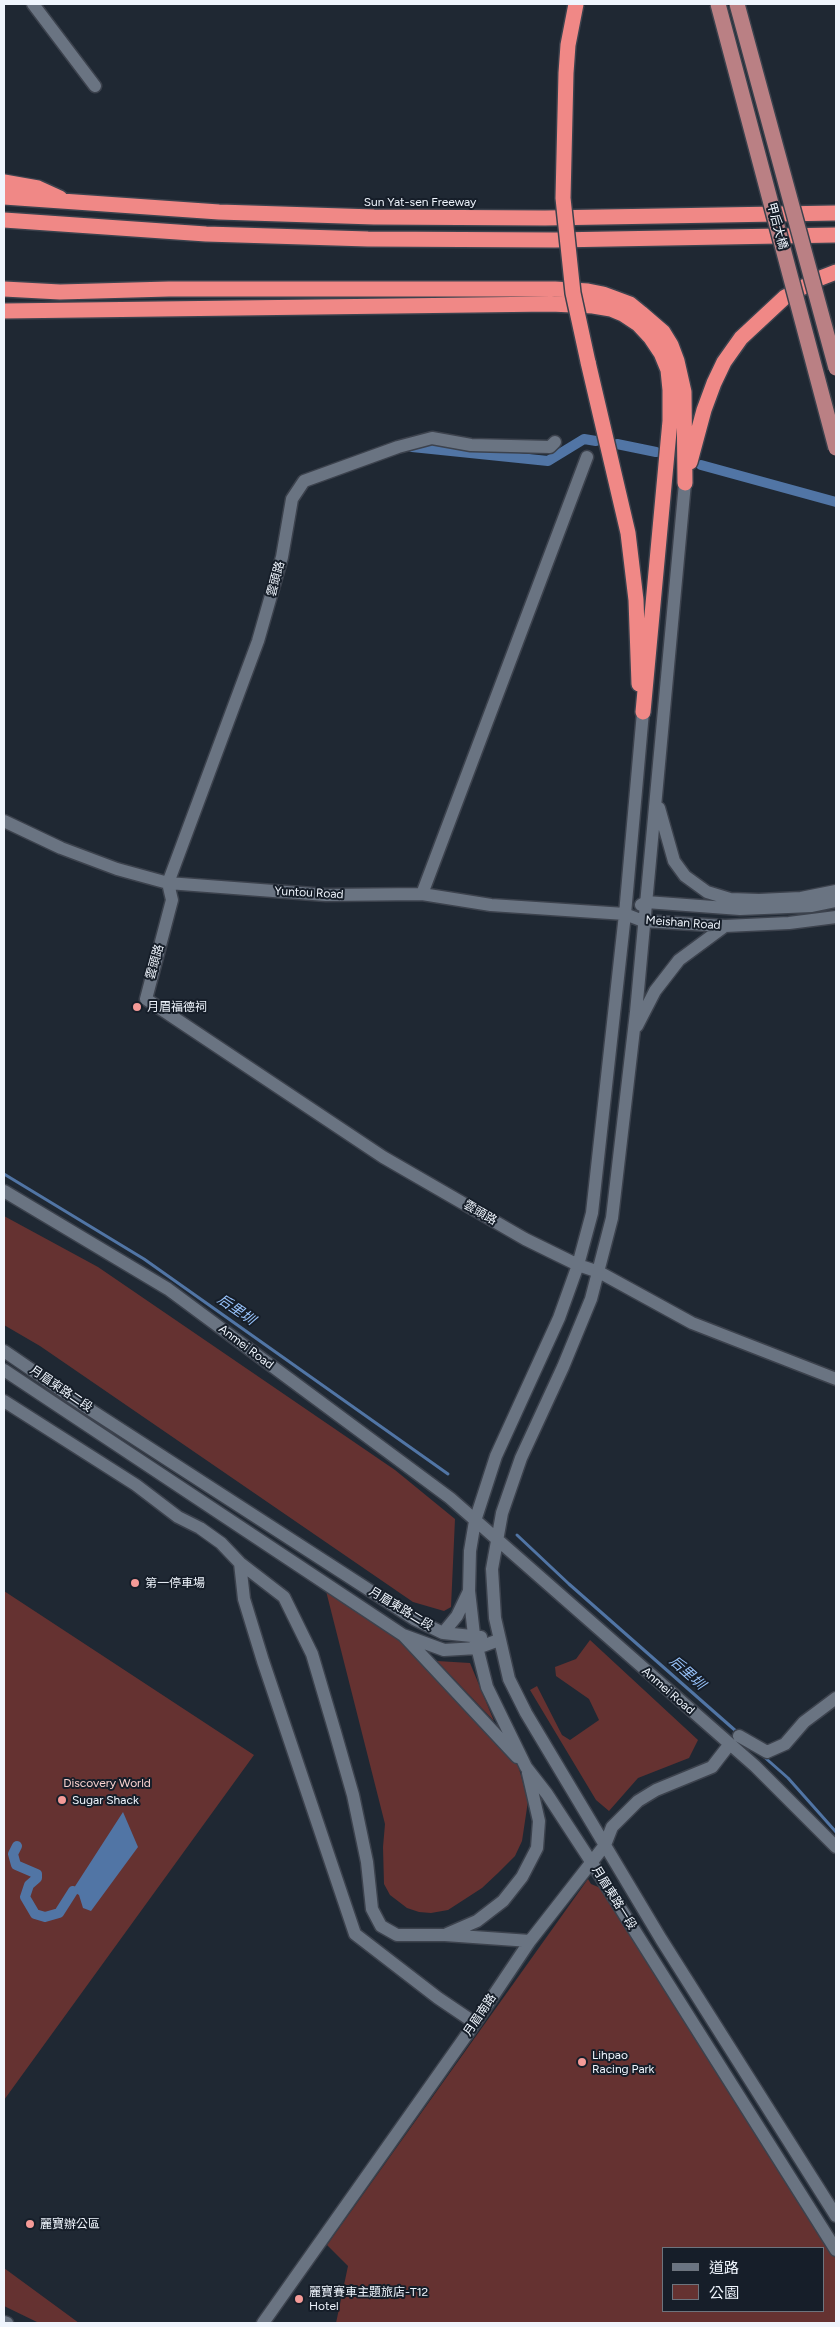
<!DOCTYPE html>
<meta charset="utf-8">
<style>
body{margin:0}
#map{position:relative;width:840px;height:2327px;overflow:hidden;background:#1f2833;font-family:Figtree,"Noto Sans TC",sans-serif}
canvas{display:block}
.frame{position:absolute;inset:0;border:5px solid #eff5fd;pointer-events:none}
.legend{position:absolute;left:662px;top:2247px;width:162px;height:65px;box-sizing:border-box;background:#161e29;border:1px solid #6d747e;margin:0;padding:6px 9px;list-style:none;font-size:15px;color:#eff5fd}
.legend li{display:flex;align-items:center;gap:10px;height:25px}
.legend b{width:25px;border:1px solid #6d747e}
</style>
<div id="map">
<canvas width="840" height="2327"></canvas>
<div class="frame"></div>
<ul class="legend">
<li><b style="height:6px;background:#6a7482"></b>道路</li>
<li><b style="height:14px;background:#653231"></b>公園</li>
</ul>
</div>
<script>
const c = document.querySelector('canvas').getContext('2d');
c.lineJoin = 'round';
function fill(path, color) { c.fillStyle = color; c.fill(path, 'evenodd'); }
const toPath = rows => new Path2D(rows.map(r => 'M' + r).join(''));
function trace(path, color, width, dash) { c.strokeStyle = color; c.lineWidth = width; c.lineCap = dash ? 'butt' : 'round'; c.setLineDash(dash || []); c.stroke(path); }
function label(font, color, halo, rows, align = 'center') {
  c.font = font + ' Figtree,"Noto Sans TC",sans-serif'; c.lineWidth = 4; c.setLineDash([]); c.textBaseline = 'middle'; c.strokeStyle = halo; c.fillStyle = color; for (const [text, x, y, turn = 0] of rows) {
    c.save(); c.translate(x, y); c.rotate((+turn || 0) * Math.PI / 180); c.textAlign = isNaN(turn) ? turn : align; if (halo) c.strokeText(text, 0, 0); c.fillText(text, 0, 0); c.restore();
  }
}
const green = toPath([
 [4,1216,98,1267,395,1470,455,1519,451,1607,444,1611,413,1602,40,1346,4,1325],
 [325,1587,399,1638,518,1765,528,1801,522,1841,515,1856,498,1873,482,1888,448,1910,431,1913,419,1912,407,1908,390,1895,384,1884,383,1847,385,1824],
 [4,1591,254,1755,4,2100],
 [590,1640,698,1740,689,1758,638,1778,609,1811,596,1800,530,1690,537,1686,562,1735,570,1740,599,1720,589,1699,556,1676,555,1667,576,1659],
 [437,1661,470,1663,494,1721],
 [588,1879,591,1884,603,1889,836,2259,836,2323,336,2323,348,2266,327,2245],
 [664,2248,824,2248,824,2311,664,2311],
 [4,2268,79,2323,39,2323,4,2306]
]);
const water = toPath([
 [123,1812,138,1847,91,1911,83,1908,79,1895,72,1891]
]);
const stream = toPath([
 [4,1174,144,1259,448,1474],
 [517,1535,569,1584,737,1732],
 [762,1755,788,1778,836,1832]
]);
const canal = toPath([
 [617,444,656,452],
 [412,447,548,461,584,439,596,441],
 [701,465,836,502],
 [17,1846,13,1854,16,1865,37,1874,37,1878,29,1885,25,1897,35,1914,45,1917,59,1913,73,1891]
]);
const minor = toPath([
 [33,4,95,86],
 [555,442,550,447,471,445,432,438,398,447,304,481,292,499,282,557,258,641,168,883,172,900,146,999,383,1157,525,1239,578,1265,599,1272,692,1323,836,1379],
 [685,483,636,1012,612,1218,591,1299,563,1367,521,1458,502,1513,492,1569,495,1618,509,1679,526,1713,661,1939,836,2216],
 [643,712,625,914,592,1213,578,1265,559,1318,496,1456,475,1521,470,1551,469,1591,474,1635,487,1687,526,1767,547,1794,592,1863,836,2250],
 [659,808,674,861,685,876,707,892,730,899,759,900,801,898,836,891],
 [4,821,61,848,117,869,168,883,326,895,422,894,491,905,625,914,643,921,725,926,789,923,836,917],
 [422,894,587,457],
 [641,905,646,902,740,909,812,906,836,901],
 [637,1026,655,991,679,960,725,926],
 [4,1191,168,1289,450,1498,755,1766,836,1847],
 [4,1351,86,1407,414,1619,443,1633,481,1637],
 [4,1370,403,1635,444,1650,477,1648,499,1640],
 [4,1401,136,1485,178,1517,200,1528,221,1543,240,1563,284,1597,312,1654,335,1732,353,1795,367,1862,372,1909,381,1926,397,1935,445,1935,530,1941],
 [240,1563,244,1599,263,1661,355,1934,438,1998,475,2023],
 [443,1633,457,1616,469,1591],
 [404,1636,517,1757],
 [739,1736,767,1752,785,1744,804,1722,836,1698],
 [447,1934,477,1921,503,1901,522,1877,537,1848,539,1821,528,1773],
 [4,2322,7,2323],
 [263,2323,475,2023,530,1941,605,1845,612,1827,638,1801,656,1790,712,1767,729,1745]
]);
const highway = toPath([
 [4,182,38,188,60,198],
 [4,197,219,212,374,217,545,218,836,213],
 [4,220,206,234,368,239,555,240,836,235],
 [4,289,60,292,169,289,555,289,588,291,603,294,630,304,641,313,663,332,671,345,677,361,684,392,685,483],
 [4,311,551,304,593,306,611,309,623,314,638,324,651,338,661,353,668,370,670,390,670,421,643,712],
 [588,362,628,533,636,600,639,684],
 [690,462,704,410,714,383,724,362,741,338,785,297,818,279,836,272]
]);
const majorBridge = toPath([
 [718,4,836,448],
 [737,4,836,368]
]);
const highwayBridge = toPath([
 [576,4,568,45,566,73,563,198,573,293,588,362]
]);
const markers = [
 [137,1007,5,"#f59b98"],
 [135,1583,5,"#f59b98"],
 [62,1800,5,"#f59b98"],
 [582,2062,5,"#f59b98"],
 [30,2224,5,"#f59b98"],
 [299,2299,5,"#f59b98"]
];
const streetNames = [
 ["Sun Yat-sen Freeway",420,202],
 ["甲后大橋",777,226,75],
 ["雲頭路",276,579,-75],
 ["Yuntou Road",309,893,3],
 ["Meishan Road",683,923,4],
 ["雲頭路",155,962,-74],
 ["雲頭路",480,1213,30],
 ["Anmei Road",246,1347,37],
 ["月眉東路二段",61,1389,34],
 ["月眉東路二段",401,1609,31],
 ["Anmei Road",668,1691,41],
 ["月眉東路一段",614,1898,58],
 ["月眉南路",480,2015,-56]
];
const poiNames = [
 ["月眉福德祠",147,1007],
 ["第一停車場",145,1583],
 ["Sugar Shack",72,1800],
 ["Lihpao",592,2055],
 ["Racing Park",592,2069],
 ["麗寶辦公區",40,2224],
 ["麗寶賽車主題旅店-T12",309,2292],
 ["Hotel",309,2306]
];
const parkNames = [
 ["Discovery World",107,1783]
];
const waterNames = [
 ["后里圳",236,1310,35],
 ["后里圳",687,1673,42]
];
fill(green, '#653231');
fill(water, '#5175a5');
trace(stream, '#5175a5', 3);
trace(canal, '#5175a5', 10);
trace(minor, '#3c424d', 15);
trace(highway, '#3c424d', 18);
trace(minor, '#6a7482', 12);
trace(highway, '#f08886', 15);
trace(majorBridge, '#3c424d', 18, []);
trace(highwayBridge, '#3c424d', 18, []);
trace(majorBridge, '#ba8084', 15);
trace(highwayBridge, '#f08886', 15);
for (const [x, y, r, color] of markers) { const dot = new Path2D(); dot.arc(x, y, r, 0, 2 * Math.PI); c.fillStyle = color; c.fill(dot); trace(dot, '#161e29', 2); }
label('12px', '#eff5fd', '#161e29', streetNames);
label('12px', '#eff5fd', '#161e29', poiNames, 'left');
label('12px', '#fad2cf', '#161e29', parkNames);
label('italic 14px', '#98c3fb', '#161e29', waterNames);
</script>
